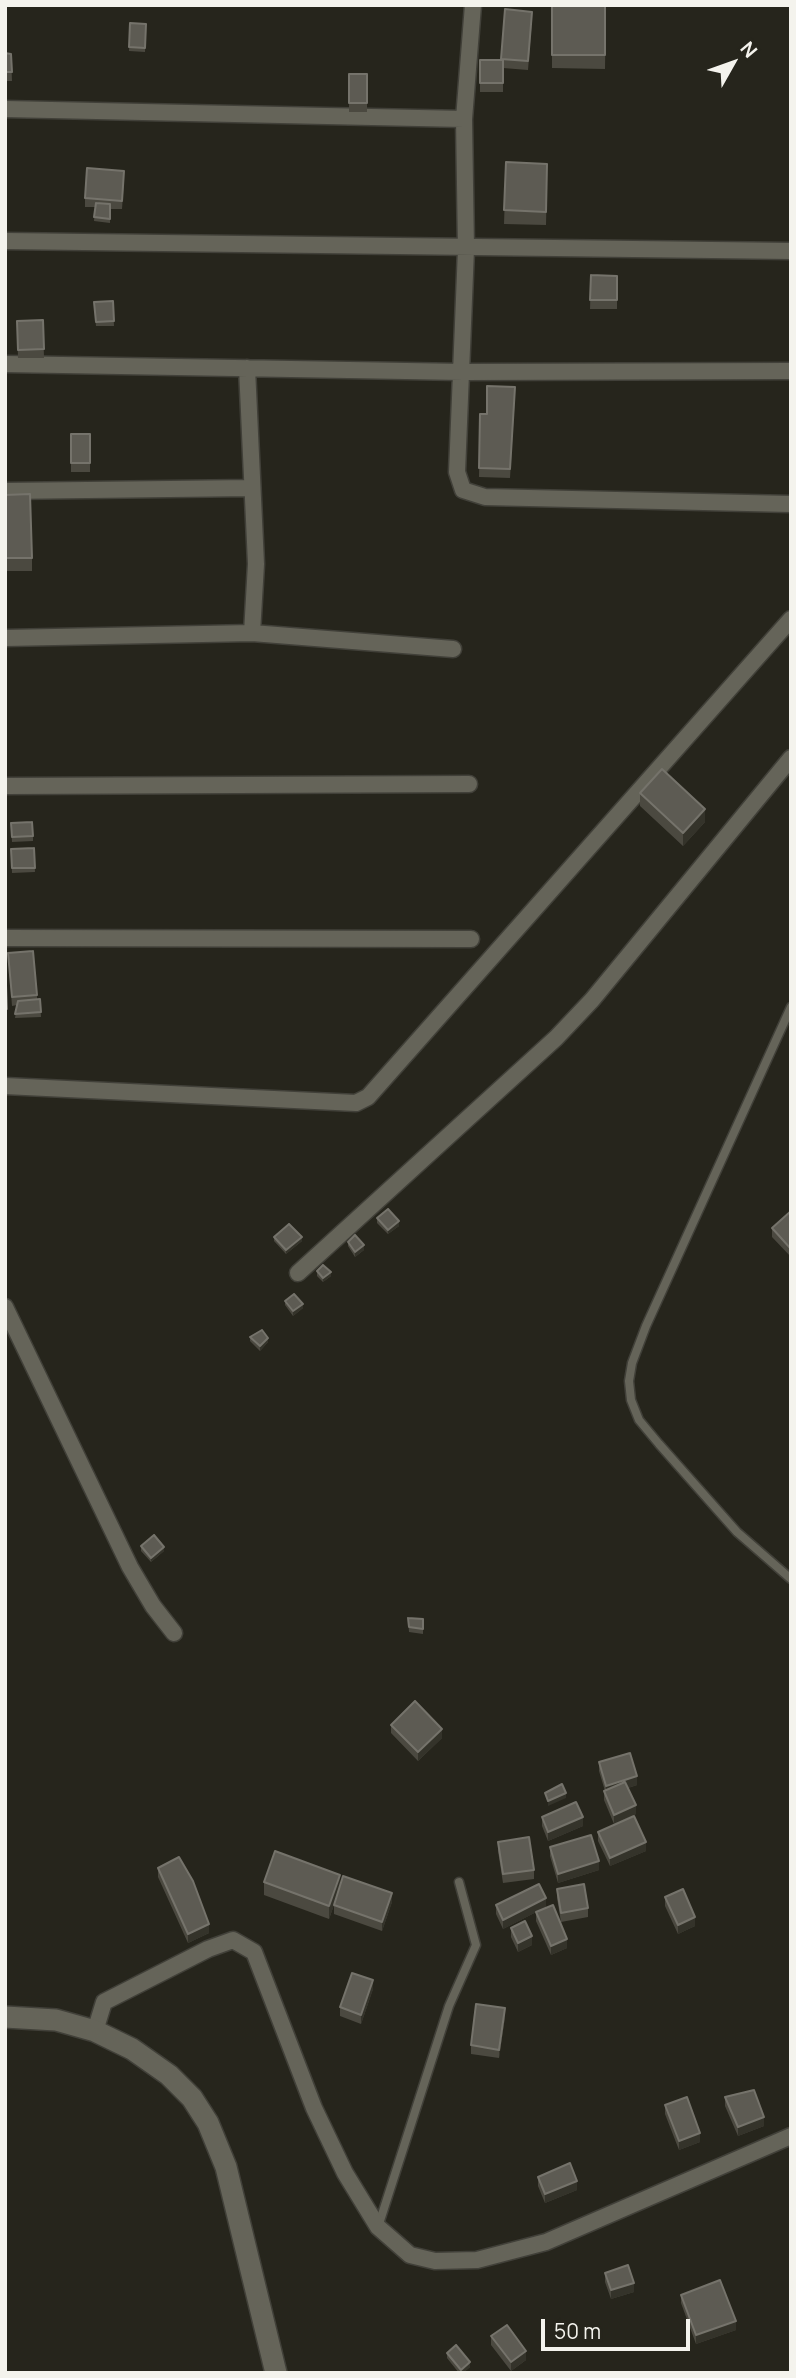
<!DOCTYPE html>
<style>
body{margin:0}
#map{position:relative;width:796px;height:2378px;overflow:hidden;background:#26251c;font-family:Manrope,sans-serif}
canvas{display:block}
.frame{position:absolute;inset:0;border:7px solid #f4f3ed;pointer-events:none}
.north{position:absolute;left:698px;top:28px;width:70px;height:70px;-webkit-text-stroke:5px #26251c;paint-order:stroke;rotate:50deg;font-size:19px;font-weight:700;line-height:28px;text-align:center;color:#f4f3ed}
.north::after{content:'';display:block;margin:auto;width:24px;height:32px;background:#f4f3ed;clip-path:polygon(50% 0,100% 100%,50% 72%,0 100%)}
.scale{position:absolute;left:541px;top:2319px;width:149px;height:32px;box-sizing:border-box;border:4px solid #f4f3ed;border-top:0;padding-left:9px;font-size:21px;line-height:24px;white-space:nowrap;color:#f4f3ed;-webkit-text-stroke:5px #26251c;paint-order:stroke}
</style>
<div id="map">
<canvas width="796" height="2378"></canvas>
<div class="frame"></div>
<div class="north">N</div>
<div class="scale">50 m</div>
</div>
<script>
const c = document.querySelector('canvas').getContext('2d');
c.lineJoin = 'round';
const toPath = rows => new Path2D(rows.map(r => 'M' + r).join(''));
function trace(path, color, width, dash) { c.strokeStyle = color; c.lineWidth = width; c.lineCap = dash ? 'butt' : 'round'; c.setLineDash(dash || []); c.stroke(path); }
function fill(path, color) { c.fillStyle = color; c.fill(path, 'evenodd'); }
const lane = toPath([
 [791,1007,646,1326,632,1363,629,1381,631,1400,639,1420,659,1444,737,1532,791,1579],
 [378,2227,449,2006,476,1945,459,1882]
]);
const street = toPath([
 [473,5,464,119,466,249,457,472,463,490,485,497,791,504],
 [5,109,464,119],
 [5,241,791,251],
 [5,364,463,372,791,371],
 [247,368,256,564,252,633],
 [5,491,251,488],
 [5,638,252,633,453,649],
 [5,786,469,784],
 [5,938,471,939],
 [5,1086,356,1103,368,1097,791,619],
 [298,1273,556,1038,592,1000,791,758],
 [5,1307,130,1567,153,1606,174,1633],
 [95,2031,104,2002,208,1949,233,1940,254,1952,314,2108,345,2173,378,2227,410,2255,435,2261,477,2260,546,2242,791,2136]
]);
const secondary = toPath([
 [5,2017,56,2020,95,2031,132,2049,169,2075,192,2098,208,2123,226,2167,276,2373]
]);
const wall = toPath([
 [552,5,606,5,605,69,552,68],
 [505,9,532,20,528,70,503,68,503,92,480,92,480,60,501,60],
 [130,23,146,24,145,52,129,51],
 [5,53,11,54,12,81,5,81],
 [349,74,367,74,367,112,349,112],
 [506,162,547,177,546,225,504,224],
 [124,180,122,209,110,209,110,223,94,221,95,207,85,207,85,198],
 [591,275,617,276,617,309,590,309],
 [113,301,114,326,96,326,94,302],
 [43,320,44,358,18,358,17,321],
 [515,395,510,478,479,477,480,414,487,414],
 [71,434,90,434,90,472,71,472],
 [5,495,32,558,32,571,5,571],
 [640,793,705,822,683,846,640,806],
 [11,823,33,836,33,841,12,842],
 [34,848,35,872,12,873,11,849],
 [8,953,37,995,37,999,40,999,41,1017,15,1018,17,1005,12,1006],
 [791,1211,791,1257,772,1237,772,1228],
 [377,1218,399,1226,388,1234,377,1223],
 [274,1237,302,1241,286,1254,274,1241],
 [348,1242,364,1250,355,1257,348,1246],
 [317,1271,331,1276,323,1282,317,1276],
 [285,1301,303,1308,293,1316,285,1305],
 [250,1337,268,1342,260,1351,250,1341],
 [141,1546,164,1551,151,1562,141,1551],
 [408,1618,423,1629,423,1634,409,1632],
 [391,1725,442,1738,418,1761,391,1733],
 [599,1762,637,1785,628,1788,636,1814,614,1824,604,1800,604,1791,605,1791,599,1771],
 [542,1817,583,1826,548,1841,542,1826],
 [598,1832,646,1851,610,1866,598,1841],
 [498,1842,534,1870,534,1879,503,1883,498,1851],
 [550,1847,599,1870,558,1883,550,1856],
 [158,1868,209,1933,188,1943,158,1877],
 [264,1882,340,1886,392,1902,382,1931,334,1914,334,1905,329,1919,264,1895],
 [557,1889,588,1908,588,1917,561,1922,557,1898],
 [665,1897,695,1926,678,1934,665,1906],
 [496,1905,546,1907,503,1929,496,1914],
 [536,1912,567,1948,551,1955,536,1921],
 [511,1928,532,1945,518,1952,511,1937],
 [373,1989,361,2024,340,2016,340,2007],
 [505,2017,499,2058,471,2054,471,2045],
 [725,2097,764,2126,738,2136,725,2106],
 [665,2105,700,2142,679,2150,665,2114],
 [538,2177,577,2190,545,2203,538,2186],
 [605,2273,634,2292,611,2299,605,2282],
 [681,2295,736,2330,696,2344,681,2303],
 [491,2336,526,2360,511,2371,491,2345],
 [447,2353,470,2367,463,2373,459,2373,447,2358]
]);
const shadedWall = toPath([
 [705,809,705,822,683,846,683,833],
 [399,1221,399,1226,388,1234,388,1230],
 [302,1237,302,1241,286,1254,286,1250],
 [364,1245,364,1250,355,1257,355,1252],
 [331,1272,331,1276,323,1282,323,1278],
 [303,1304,303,1308,293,1316,293,1311],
 [268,1338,268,1342,260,1351,260,1346],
 [164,1547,164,1551,151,1562,151,1558],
 [442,1729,442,1738,418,1761,418,1752],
 [637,1776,637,1785,606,1795,606,1786],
 [566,1793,566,1798,548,1806,548,1801],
 [636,1805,636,1814,614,1824,614,1815],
 [583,1817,583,1826,548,1841,548,1832],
 [646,1842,646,1851,610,1866,610,1858],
 [599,1861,599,1870,558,1883,558,1874],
 [340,1875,340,1888,329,1919,329,1906],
 [392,1893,392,1902,382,1931,382,1922],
 [546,1898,546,1907,503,1929,503,1920],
 [695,1917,695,1926,678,1934,678,1925],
 [209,1924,209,1933,188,1943,188,1934],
 [532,1936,532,1945,518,1952,518,1943],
 [567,1939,567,1948,551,1955,551,1946],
 [373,1980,373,1989,361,2024,361,2015],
 [505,2008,505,2017,499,2058,499,2050],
 [764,2117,764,2126,738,2136,738,2127],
 [700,2133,700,2142,679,2150,679,2141],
 [577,2181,577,2190,545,2203,545,2194],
 [634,2283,634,2292,611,2299,611,2290],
 [736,2321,736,2330,696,2344,696,2335],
 [526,2351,526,2360,511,2371,511,2362],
 [470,2362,470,2367,463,2373,461,2373,461,2370]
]);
const building = toPath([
 [552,5,605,5,605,55,552,55,552,5],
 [505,9,532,12,528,61,501,59,505,9],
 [130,23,146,24,145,48,129,47,130,23],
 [5,53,11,54,12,72,5,72,5,53],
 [480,60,503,60,503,83,480,83,480,60],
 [349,74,367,74,367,103,349,103,349,74],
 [506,162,547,164,546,212,504,210,506,162],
 [87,168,124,171,122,201,85,198,87,168],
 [96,203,110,204,110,219,94,217,96,203],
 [591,275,617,276,617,300,590,300,591,275],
 [113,301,114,321,96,322,94,302,113,301],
 [43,320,44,349,18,350,17,321,43,320],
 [487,386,515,387,510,469,479,468,480,414,487,414,487,386],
 [71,434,90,434,90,463,71,463,71,434],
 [30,494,32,558,5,558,5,495,30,494],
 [662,769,705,809,683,833,640,793,662,769],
 [32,822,33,836,12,837,11,823,32,822],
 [34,848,35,868,12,868,11,849,34,848],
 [33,951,37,995,12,997,8,953,33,951],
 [5,961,7,1009,5,1009,5,961],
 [40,999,41,1012,15,1014,18,1001,40,999],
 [388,1209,399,1221,388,1230,377,1218,388,1209],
 [791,1211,791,1249,772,1228,791,1211],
 [289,1224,302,1237,286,1250,274,1237,289,1224],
 [355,1235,364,1245,355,1252,348,1242,355,1235],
 [323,1265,331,1272,323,1278,317,1271,323,1265],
 [294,1294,303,1304,293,1311,285,1301,294,1294],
 [262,1330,268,1338,260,1346,250,1337,262,1330],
 [154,1535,164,1547,151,1558,141,1546,154,1535],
 [408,1618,423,1619,423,1629,409,1627,408,1618],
 [415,1701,442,1729,418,1752,391,1725,415,1701],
 [630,1753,637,1776,606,1786,599,1762,630,1753],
 [625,1782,636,1805,614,1815,604,1791,625,1782],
 [562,1784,566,1793,548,1801,545,1793,562,1784],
 [576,1802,583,1817,548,1832,542,1817,576,1802],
 [634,1816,646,1842,610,1858,598,1832,634,1816],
 [591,1835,599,1861,558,1874,550,1847,591,1835],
 [529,1837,534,1870,503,1874,498,1842,529,1837],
 [275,1851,340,1875,329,1906,264,1882,275,1851],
 [179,1857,193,1881,209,1924,188,1934,158,1868,179,1857],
 [343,1876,392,1893,382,1922,334,1905,343,1876],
 [539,1884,546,1898,503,1920,496,1905,539,1884],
 [584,1884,588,1908,561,1913,557,1889,584,1884],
 [683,1889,695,1917,678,1925,665,1897,683,1889],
 [553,1905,567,1939,551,1946,536,1912,553,1905],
 [525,1921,532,1936,518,1943,511,1928,525,1921],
 [352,1973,373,1980,361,2015,340,2007,352,1973],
 [476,2004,505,2008,499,2050,471,2045,476,2004],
 [754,2090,764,2117,738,2127,725,2097,754,2090],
 [687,2097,700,2133,679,2141,665,2105,687,2097],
 [570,2163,577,2181,545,2194,538,2177,570,2163],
 [628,2265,634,2283,611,2290,605,2273,628,2265],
 [720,2280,736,2321,696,2335,681,2295,720,2280],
 [507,2325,526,2351,511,2362,491,2336,507,2325],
 [456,2345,470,2362,461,2370,447,2353,456,2345]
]);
trace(lane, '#414039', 11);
trace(street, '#414039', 19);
trace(secondary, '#414039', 24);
trace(lane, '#656459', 8);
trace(street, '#656459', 16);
trace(secondary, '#656459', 21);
fill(wall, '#4b4940');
fill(shadedWall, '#34332a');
fill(building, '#5d5b53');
trace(building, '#75736b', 2);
</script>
